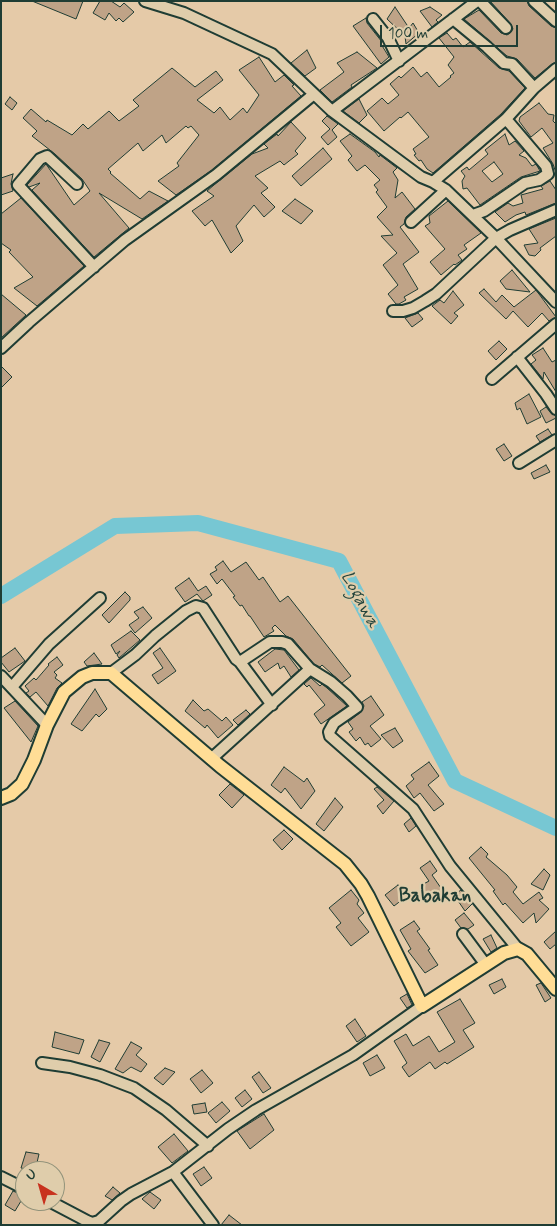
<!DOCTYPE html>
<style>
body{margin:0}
#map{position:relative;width:557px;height:1226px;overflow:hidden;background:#e5caa8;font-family:Mynerve,sans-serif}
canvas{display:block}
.frame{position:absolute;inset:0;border:2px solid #1f3d34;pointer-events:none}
.north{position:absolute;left:15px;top:1161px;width:50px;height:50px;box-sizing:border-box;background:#dfcdab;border:1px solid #92937b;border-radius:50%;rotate:322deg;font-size:14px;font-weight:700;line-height:20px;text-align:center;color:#1f3d34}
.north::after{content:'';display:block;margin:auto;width:18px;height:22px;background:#c8321e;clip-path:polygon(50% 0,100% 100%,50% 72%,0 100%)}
.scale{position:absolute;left:380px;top:25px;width:138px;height:22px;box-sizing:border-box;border:2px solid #1f3d34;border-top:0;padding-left:6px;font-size:15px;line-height:18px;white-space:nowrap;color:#1f3d34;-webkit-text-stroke:4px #dfcdab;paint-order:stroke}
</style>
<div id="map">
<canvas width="557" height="1226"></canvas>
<div class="frame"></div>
<div class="north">U</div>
<div class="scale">100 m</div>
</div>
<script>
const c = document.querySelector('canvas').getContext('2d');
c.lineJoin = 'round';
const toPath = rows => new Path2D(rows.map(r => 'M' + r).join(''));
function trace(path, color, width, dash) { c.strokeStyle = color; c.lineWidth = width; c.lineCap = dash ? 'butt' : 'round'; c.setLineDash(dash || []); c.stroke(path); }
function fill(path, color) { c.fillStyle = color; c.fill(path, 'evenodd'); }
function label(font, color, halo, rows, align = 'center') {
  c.font = font + ' Mynerve,sans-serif'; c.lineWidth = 4.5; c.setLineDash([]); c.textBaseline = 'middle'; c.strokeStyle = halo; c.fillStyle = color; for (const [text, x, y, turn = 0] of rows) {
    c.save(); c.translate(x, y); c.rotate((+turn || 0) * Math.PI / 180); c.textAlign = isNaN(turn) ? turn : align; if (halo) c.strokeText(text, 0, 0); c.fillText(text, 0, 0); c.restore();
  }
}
const river = toPath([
 [1,596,115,526,198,523,339,561,455,781,556,828]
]);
const building = toPath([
 [32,1,83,1,76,19,32,1],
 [100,1,111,1,120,7,124,3,134,12,123,22,119,18,116,21,109,13,105,20,93,13,100,1],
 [490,1,527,1,529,6,551,26,556,28,556,62,552,64,535,78,517,59,507,56,464,19,479,10,501,33,507,35,510,33,513,29,511,24,490,1],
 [395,7,409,28,413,23,419,33,406,44,405,36,387,19,395,7],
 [430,7,442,15,436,20,438,22,432,27,420,11,430,7],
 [366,18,367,23,382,42,381,44,389,57,381,64,353,26,366,18],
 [447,33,453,40,456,38,463,47,470,42,499,68,509,71,525,88,501,114,433,173,427,169,421,160,419,161,414,155,416,154,413,149,429,137,408,112,401,118,400,117,384,131,367,111,382,98,388,104,399,95,390,84,399,76,401,78,413,67,421,77,427,72,439,87,451,77,450,76,454,73,448,65,454,57,439,38,447,33],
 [307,50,316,68,305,76,291,63,307,50],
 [357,52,377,68,351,85,352,87,332,102,320,90,344,72,337,63,357,52],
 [259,57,275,82,284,75,294,85,292,86,301,96,212,170,176,195,158,181,179,166,177,163,199,135,191,126,188,128,186,126,166,143,162,135,143,151,138,143,108,169,111,172,110,173,140,199,149,191,168,201,142,219,99,193,129,228,94,257,32,190,40,183,29,187,27,185,46,164,74,205,90,191,82,179,55,154,32,136,37,131,23,118,31,109,46,122,47,120,72,135,83,124,88,129,109,111,119,121,139,106,133,100,172,68,195,87,216,71,223,80,197,100,214,113,220,107,230,120,243,108,247,113,259,95,239,70,259,57],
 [10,97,17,103,12,110,5,104,10,97],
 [359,99,367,115,359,123,343,111,359,99],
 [539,103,548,114,554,115,553,121,556,124,556,173,553,164,543,148,553,143,542,128,531,137,519,121,520,117,539,103],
 [327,116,338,124,332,130,337,137,328,145,321,137,330,129,322,121,327,116],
 [291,122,306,138,295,151,298,154,284,165,280,161,255,176,268,188,261,193,275,207,264,217,254,205,236,226,243,241,231,253,212,220,205,226,192,211,214,196,207,191,214,185,252,154,268,148,264,144,277,134,278,136,291,122],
 [350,134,375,152,379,157,380,155,397,168,393,172,398,180,395,198,402,192,415,209,406,217,404,224,400,227,419,252,403,264,418,289,404,297,406,300,399,304,396,304,388,294,398,285,383,265,397,253,381,236,393,235,377,217,387,207,376,192,378,190,374,185,380,180,365,165,357,171,348,160,352,156,340,141,350,134],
 [505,134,509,145,515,141,524,151,519,155,526,158,532,166,536,164,540,171,521,177,480,205,467,188,463,189,462,181,465,176,461,171,467,167,469,170,488,154,485,150,505,134],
 [494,162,503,174,492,182,482,171,494,162],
 [323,148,332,159,301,186,292,176,323,148],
 [13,174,11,184,13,191,1,195,1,178,13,174],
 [550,181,556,190,556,203,526,215,525,212,516,215,505,222,495,212,508,203,513,206,523,203,521,195,543,189,541,186,550,181],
 [21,198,84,266,37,306,14,288,33,277,9,252,11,250,1,243,1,214,21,198],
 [295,199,313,211,301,224,282,211,295,199],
 [448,201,481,233,464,245,467,249,458,255,462,260,455,265,454,264,441,275,430,262,445,249,425,226,430,223,429,216,448,201],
 [556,218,556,236,540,248,541,250,535,256,529,255,524,245,538,243,529,229,556,218],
 [512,270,530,292,506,289,500,281,512,270],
 [484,289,496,302,502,295,514,307,536,290,556,317,549,321,542,313,528,327,513,311,506,319,479,293,484,289],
 [453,291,464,305,454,313,458,316,451,324,432,306,440,300,444,303,453,291],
 [1,294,26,315,1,338,1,294],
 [418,313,423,319,412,327,405,318,418,313],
 [499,341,507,349,496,360,488,351,499,341],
 [543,348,552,362,556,360,556,392,544,372,543,379,531,364,536,360,532,355,543,348],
 [1,366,12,377,1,388,1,366],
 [529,394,541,417,527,424,520,408,517,410,515,403,529,394],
 [546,407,551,413,556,416,556,418,546,423,540,411,546,407],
 [548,429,552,435,540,442,536,436,548,429],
 [504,444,512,456,504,461,496,449,504,444],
 [546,465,550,472,534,479,531,473,546,465],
 [223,561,231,572,246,562,259,580,263,577,280,602,288,596,351,676,342,683,322,665,320,667,314,664,293,639,286,636,275,625,272,628,274,631,264,637,250,616,249,616,242,605,240,606,233,597,235,596,222,579,217,584,210,574,217,570,215,567,223,561],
 [189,578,198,591,206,586,212,595,203,601,197,594,185,602,175,588,189,578],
 [125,592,130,597,130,600,109,623,102,615,125,592],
 [143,607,152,618,135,633,129,625,139,618,134,612,143,607],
 [131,631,140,640,119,658,117,655,120,651,116,654,111,645,131,631],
 [15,648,25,661,9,672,1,662,1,658,15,648],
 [160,648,176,671,158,684,152,675,163,668,153,653,160,648],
 [275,649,284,650,299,670,291,677,284,666,280,669,278,663,265,672,258,662,275,649],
 [94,653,102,664,87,666,84,662,94,653],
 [57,657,63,665,54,672,57,675,55,678,62,683,57,688,48,706,36,692,30,697,26,693,29,691,25,686,34,678,36,680,49,665,48,664,57,657],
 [311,678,320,686,322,684,327,688,347,706,321,724,314,714,325,705,309,685,307,687,304,684,311,678],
 [95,689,107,709,99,717,96,714,82,731,71,724,95,689],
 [371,696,384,715,370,726,381,739,371,747,368,743,365,745,360,737,356,741,349,732,353,729,348,722,361,712,364,706,362,702,371,696],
 [193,700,204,711,208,709,222,721,226,717,233,725,218,738,207,725,205,728,185,711,193,700],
 [15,701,38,726,31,742,4,708,15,701],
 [246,710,250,714,238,725,233,720,246,710],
 [395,728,403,741,393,748,381,735,395,728],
 [429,762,439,776,428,785,444,804,434,811,420,793,414,798,406,786,414,779,411,775,429,762],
 [284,767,304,782,307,778,315,791,301,809,285,788,281,793,271,785,284,767],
 [230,784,244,795,232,808,219,795,230,784],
 [377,787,394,801,383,814,377,806,384,800,374,789,377,787],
 [335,798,343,807,324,831,316,824,335,798],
 [411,818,416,826,409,832,404,824,411,818],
 [284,830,293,839,282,850,273,840,284,830],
 [481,847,488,854,486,857,507,875,517,887,513,892,523,904,539,892,543,898,539,900,549,909,536,923,534,913,523,923,505,903,503,905,493,891,495,890,469,858,481,847],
 [430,861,437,871,432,875,443,891,429,900,420,886,429,881,420,868,430,861],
 [544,869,550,875,543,890,531,884,544,869],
 [398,885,407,896,394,906,385,895,398,885],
 [351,890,359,900,357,904,364,913,358,918,369,932,351,946,336,927,341,923,329,908,351,890],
 [461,890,472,904,465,911,454,895,461,890],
 [464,913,474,925,468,929,461,928,455,920,464,913],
 [414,921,420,929,417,931,430,949,428,950,438,965,425,973,408,951,411,949,400,930,414,921],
 [556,931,556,944,550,949,544,942,556,931],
 [491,935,497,948,491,952,483,939,491,935],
 [502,979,506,987,494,994,489,985,502,979],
 [541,983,551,998,545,1002,536,985,541,983],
 [407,994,412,1005,407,1008,400,998,407,994],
 [460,999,475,1023,463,1030,474,1047,447,1064,445,1062,435,1069,430,1062,409,1077,402,1067,407,1063,394,1041,406,1034,413,1046,429,1036,439,1052,455,1042,437,1012,460,999],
 [355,1019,366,1036,357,1042,346,1026,355,1019],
 [55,1032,84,1040,79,1054,52,1047,55,1032],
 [99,1040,110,1043,100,1062,91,1057,99,1040],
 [131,1042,142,1048,136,1055,147,1064,141,1072,131,1067,123,1073,115,1069,131,1042],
 [377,1055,385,1068,370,1076,363,1063,377,1055],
 [165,1068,175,1072,163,1085,154,1078,165,1068],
 [202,1070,213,1083,201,1093,190,1079,202,1070],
 [259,1072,271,1088,263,1093,252,1077,259,1072],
 [245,1090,252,1099,242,1107,235,1098,245,1090],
 [222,1102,230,1111,216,1123,208,1113,222,1102],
 [205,1103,207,1112,194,1114,192,1105,205,1103],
 [264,1114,274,1130,250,1149,237,1131,264,1114],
 [174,1134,188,1151,172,1163,158,1147,174,1134],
 [26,1152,39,1154,35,1171,21,1168,26,1152],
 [204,1167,212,1178,201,1186,193,1174,204,1167],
 [113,1187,120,1193,112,1200,105,1196,113,1187],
 [13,1191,24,1196,15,1211,5,1205,13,1191],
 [150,1192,161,1200,154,1209,142,1199,150,1192],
 [229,1215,242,1225,221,1225,229,1215]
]);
const minor = toPath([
 [145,1,184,13,272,54,332,111,421,177,433,182,446,190,496,238,556,302],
 [480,1,506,28],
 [534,1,556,21],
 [373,19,388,38,399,61],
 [453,19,487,47,504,63,512,64,534,88],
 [332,111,477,1],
 [433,182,506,119,534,88,556,69],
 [77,184,47,156,40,159,18,185,94,267],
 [473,215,484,211,525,183,539,180,548,174,546,166,506,119],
 [411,222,446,190],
 [393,311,403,311,413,308,425,301,436,294,496,238,510,230,556,210],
 [1,348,29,322,125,240,216,175,314,94],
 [517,357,546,394,556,409],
 [492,379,556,324],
 [519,463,556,440],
 [240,662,272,705],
 [111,673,135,655,155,636,186,611,196,606,203,608,236,659,240,662,270,642,282,642,288,644,310,669,331,682,347,696,357,707,334,723,329,732,330,736,413,809,450,866,518,949],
 [1,676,47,725],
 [12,687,49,644,100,598],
 [211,759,310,669],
 [463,934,486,965],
 [42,1063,70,1067,100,1075,134,1088,166,1110,208,1146],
 [173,1172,213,1225],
 [1,1177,25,1189],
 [49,1201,87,1221,92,1223,99,1221,121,1201,131,1194,173,1172,228,1129,256,1110,353,1055,422,1006]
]);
const major = toPath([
 [1,798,11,794,22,784,34,760,47,725,64,692,82,677,92,673,111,673,220,766,345,864,361,884,368,896,422,1006,504,953,518,949,527,954,556,989]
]);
const waterNames = [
 ["Logawa",359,600,62]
];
const quarterNames = [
 ["Babakan",435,897]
];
trace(river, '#77c7d3', 16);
fill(building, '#bfa387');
trace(building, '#1f3d34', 1);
trace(minor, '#1f3d34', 14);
trace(major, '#1f3d34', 16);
trace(minor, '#dfcdab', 10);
trace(major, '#ffdd96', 12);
label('italic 18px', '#23443c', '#dfcdab', waterNames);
label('bold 19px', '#1f3d34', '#dfcdab', quarterNames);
</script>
